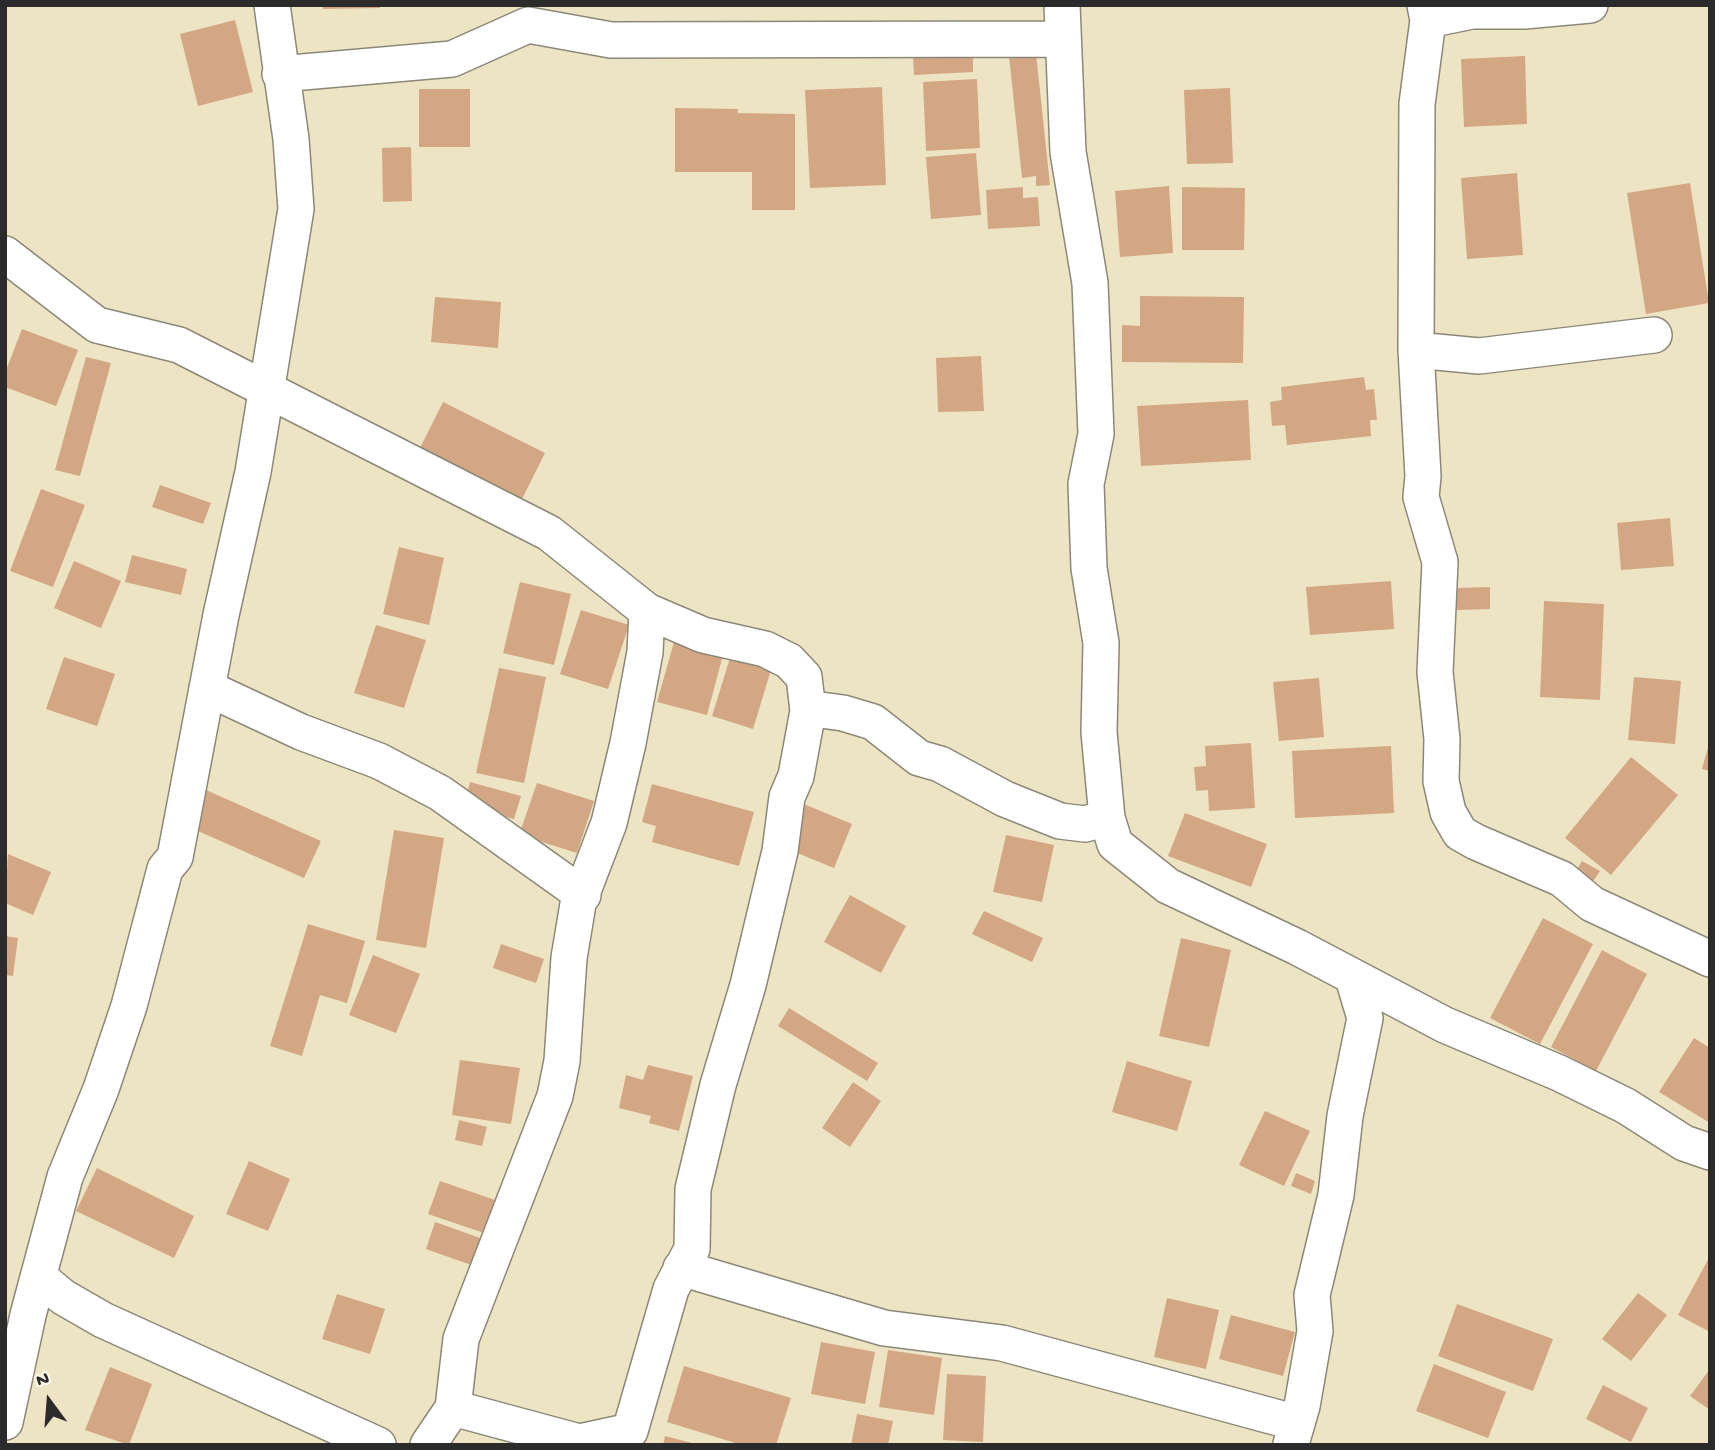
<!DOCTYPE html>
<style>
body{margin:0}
#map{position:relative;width:1715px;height:1450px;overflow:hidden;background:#ede4c4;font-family:"Gochi Hand",sans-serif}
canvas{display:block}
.frame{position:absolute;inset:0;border:7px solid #2b2b2b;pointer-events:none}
.north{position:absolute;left:14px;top:1366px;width:70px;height:70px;-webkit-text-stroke:5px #fcf5e5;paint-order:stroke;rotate:344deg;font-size:19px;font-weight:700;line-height:28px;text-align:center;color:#2b2b2b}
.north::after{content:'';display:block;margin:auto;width:24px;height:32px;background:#2b2b2b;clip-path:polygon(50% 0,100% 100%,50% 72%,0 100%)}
</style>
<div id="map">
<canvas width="1715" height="1450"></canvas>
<div class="frame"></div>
<div class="north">N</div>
</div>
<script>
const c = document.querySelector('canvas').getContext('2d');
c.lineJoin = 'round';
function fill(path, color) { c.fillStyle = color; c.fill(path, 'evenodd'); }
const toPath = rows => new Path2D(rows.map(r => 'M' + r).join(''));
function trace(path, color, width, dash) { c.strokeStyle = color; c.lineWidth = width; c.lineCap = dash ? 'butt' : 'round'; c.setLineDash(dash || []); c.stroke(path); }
const building = toPath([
 [323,5,380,5,380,8,323,9],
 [235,20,253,92,198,106,180,34],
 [1036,53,1050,185,1036,186,1036,176,1022,178,1009,56],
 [973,54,973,72,914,75,913,57],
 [1525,56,1527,124,1464,127,1461,59],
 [977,79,980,148,926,151,923,82],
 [882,87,886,185,810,188,805,90],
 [1230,88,1233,163,1187,164,1184,90],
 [419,89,470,89,470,147,419,147],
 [675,108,738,109,738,113,795,114,795,210,752,210,752,172,675,172],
 [411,147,412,201,383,202,382,148],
 [976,153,981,215,931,219,926,157],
 [1517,173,1523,255,1467,259,1461,178],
 [1690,183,1709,303,1646,314,1627,193],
 [1169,186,1173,253,1120,257,1115,191],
 [1023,187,1023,198,1038,197,1040,226,988,229,986,190],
 [1182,187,1245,188,1244,250,1182,250],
 [1140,296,1244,297,1243,363,1122,362,1122,325,1140,326],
 [435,297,501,302,498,348,431,342],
 [22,329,78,350,56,406,5,387,5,373],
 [981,356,984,411,938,412,936,358],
 [86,357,111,363,80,476,55,470],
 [1364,377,1366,390,1374,389,1377,420,1370,420,1371,436,1287,445,1285,425,1272,426,1270,402,1282,400,1281,387],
 [1248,400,1251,460,1141,466,1137,406],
 [443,402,545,453,521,501,419,450],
 [160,485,211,503,203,524,152,507],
 [41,489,85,505,53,587,10,571],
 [1670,518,1674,566,1621,570,1617,523],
 [399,547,444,558,429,625,383,614],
 [132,555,187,569,181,595,125,582],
 [74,561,121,581,101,628,54,608],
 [1391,581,1394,629,1310,635,1306,587],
 [520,582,571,594,554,665,503,653],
 [1490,587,1490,609,1457,610,1457,588],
 [1544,601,1604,604,1600,700,1540,697],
 [581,610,629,625,608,689,560,674],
 [376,625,426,640,404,708,354,693],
 [674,642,723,655,707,715,657,702],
 [64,657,115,674,97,726,46,709],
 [730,658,771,670,753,729,712,716],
 [499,668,546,677,524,783,476,773],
 [1634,677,1681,681,1675,744,1628,740],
 [1319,678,1324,737,1279,741,1273,682],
 [1710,740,1710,771,1702,769],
 [1251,743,1255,808,1209,811,1208,790,1196,791,1194,767,1206,766,1205,746],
 [1391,746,1394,813,1295,818,1292,751],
 [1631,757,1678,795,1611,875,1565,838],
 [470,782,521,796,514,819,464,806],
 [537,783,594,801,577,853,519,835],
 [652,784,754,812,739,866,652,842,656,826,642,822],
 [206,790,321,841,304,878,189,827],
 [804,804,852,824,834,868,785,848],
 [1185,813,1267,844,1251,887,1168,856],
 [394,830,444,838,426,948,376,940],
 [1006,835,1054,845,1042,902,993,892],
 [8,854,51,872,33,915,5,903],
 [1582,861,1600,871,1590,886,1573,876],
 [850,895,906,926,881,973,824,942],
 [984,911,1043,938,1032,962,972,934],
 [1543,918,1593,944,1540,1044,1490,1018],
 [308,924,365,941,347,1003,320,995,302,1056,270,1046],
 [5,936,18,938,13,976,5,975],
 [1181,938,1231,950,1209,1047,1159,1036],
 [501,944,544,959,536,983,493,968],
 [1602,950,1647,974,1596,1071,1551,1047],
 [373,955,420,974,396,1033,349,1015],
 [789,1008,878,1063,867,1081,778,1026],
 [1694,1038,1710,1048,1710,1123,1659,1092],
 [460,1060,520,1068,511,1124,452,1115],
 [1127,1061,1192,1081,1177,1131,1112,1112],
 [648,1065,693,1076,679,1131,649,1123,651,1116,619,1108,626,1075,643,1080],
 [853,1082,881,1101,850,1147,822,1128],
 [1265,1111,1310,1131,1284,1186,1239,1165],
 [459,1120,487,1127,482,1146,455,1140],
 [249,1161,290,1179,268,1231,226,1214],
 [97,1168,194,1216,174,1258,76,1211],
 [1296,1173,1315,1181,1311,1194,1291,1186],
 [440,1181,495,1200,484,1233,428,1214],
 [435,1222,483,1239,474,1266,426,1249],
 [1710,1256,1710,1332,1678,1315],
 [1638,1293,1667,1315,1631,1361,1602,1339],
 [337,1294,385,1309,370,1354,322,1339],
 [1167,1298,1219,1310,1206,1369,1154,1357],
 [1457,1304,1553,1339,1533,1391,1438,1356],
 [1231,1315,1295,1332,1283,1376,1219,1359],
 [821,1342,875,1352,865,1404,811,1394],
 [888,1350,942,1358,934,1415,879,1407],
 [1434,1364,1506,1392,1488,1438,1416,1411],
 [684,1366,791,1398,776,1445,742,1445,667,1422],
 [110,1367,152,1384,129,1445,85,1430],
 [1710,1369,1710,1410,1690,1396],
 [947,1374,986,1376,983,1442,943,1440],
 [1603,1385,1648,1408,1631,1442,1586,1419],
 [857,1414,893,1421,888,1445,851,1445],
 [665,1436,696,1444,696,1445,663,1445]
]);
const minor = toPath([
 [1062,5,1068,152,1090,283,1096,434,1086,484,1089,568,1101,643,1099,732,1107,818,1115,844,1168,886,1297,947,1445,1025,1559,1073,1626,1106,1684,1143,1710,1152],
 [1425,5,1428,20,1417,104,1416,350,1423,476,1421,497,1440,562,1435,672,1442,739,1441,781,1448,812,1460,833,1476,842,1562,879,1592,904,1710,959],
 [1428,20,1472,11,1524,11,1590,5],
 [280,74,452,59,528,25,611,40,1062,39],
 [5,254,97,325,179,345,549,533,647,611,645,652,628,743,609,823,578,904,569,958,562,1061,555,1096,461,1339,453,1408,428,1445],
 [1416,350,1479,356,1654,335],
 [207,688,301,732,379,761,440,793,583,895],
 [808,711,821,710,843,713,873,722,919,758,940,764,1005,799,1060,821,1085,824,1107,818],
 [681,1268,884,1328,1002,1343,1297,1423],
 [39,1277,63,1297,103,1320,378,1445],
 [453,1408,579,1442,630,1431,671,1289,692,1249,693,1189,718,1085,748,985,780,851,787,797,796,776,808,711,804,677,789,661,765,649,703,635,647,611],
 [5,1422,28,1315,65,1177,101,1089,129,1006,165,869,175,857,221,615,253,472,296,209,291,139,272,5],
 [1291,1444,1302,1406,1315,1331,1312,1295,1336,1195,1345,1116,1365,1018,1353,978]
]);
fill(building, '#d3a784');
trace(minor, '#8c8878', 38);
trace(minor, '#fff', 35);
</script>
